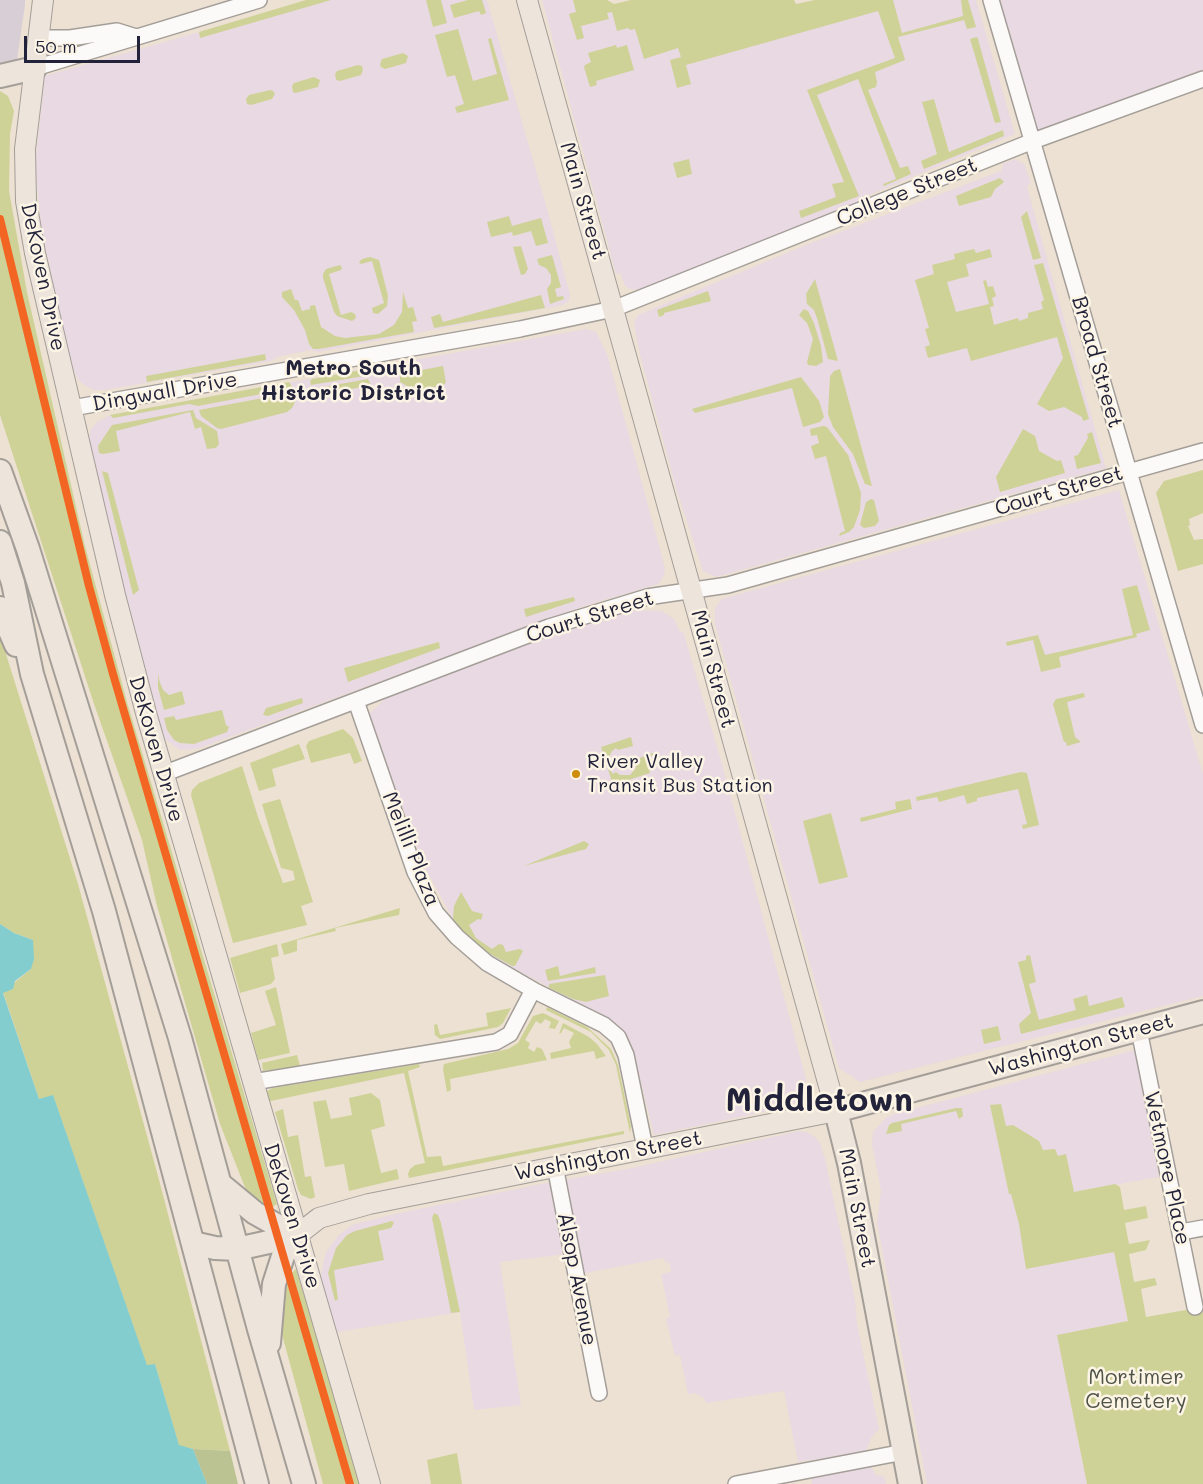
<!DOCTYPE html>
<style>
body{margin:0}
#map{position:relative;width:1203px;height:1484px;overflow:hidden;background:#ece1d2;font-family:Mali,sans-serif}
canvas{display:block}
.scale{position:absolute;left:24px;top:36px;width:116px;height:27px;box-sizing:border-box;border:3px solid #22223b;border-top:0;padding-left:8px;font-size:18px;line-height:21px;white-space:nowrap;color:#22223b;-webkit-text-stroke:4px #fcf5e5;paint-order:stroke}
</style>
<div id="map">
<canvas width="1203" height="1484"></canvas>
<div class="scale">50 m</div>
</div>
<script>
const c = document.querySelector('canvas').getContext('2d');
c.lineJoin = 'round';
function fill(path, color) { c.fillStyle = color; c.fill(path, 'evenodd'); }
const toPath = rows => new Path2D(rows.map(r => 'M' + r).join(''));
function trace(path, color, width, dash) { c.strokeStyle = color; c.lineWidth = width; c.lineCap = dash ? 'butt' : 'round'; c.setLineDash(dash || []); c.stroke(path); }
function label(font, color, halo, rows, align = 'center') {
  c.font = font + ' Mali,sans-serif'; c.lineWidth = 5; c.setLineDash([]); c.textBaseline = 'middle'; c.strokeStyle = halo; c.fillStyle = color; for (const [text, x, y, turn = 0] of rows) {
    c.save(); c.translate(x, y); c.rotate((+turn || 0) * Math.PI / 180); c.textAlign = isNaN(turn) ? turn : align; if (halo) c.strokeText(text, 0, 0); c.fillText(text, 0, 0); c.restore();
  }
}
const built = toPath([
 [312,0,487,0,547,209,570,295,569,301,563,305,318,352,310,350,277,357,271,361,105,390,95,390,87,387,78,380,71,362,42,232,35,166,45,76],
 [542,0,573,0,578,14,636,0,766,0,800,21,883,0,976,0,1015,134,860,199,860,201,642,290,630,289,625,286,620,273,616,274],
 [994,0,1203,0,1203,79,1033,141],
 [1015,159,1024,164,1031,182,1027,187,1106,468,716,577,703,571,677,491,640,355,634,323,638,315,806,245,1001,171,1004,163],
 [586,329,596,332,607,354,664,564,665,572,661,581,658,584,584,606,197,749,180,750,166,740,162,734,129,616,88,443,91,429,97,422,110,415],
 [1119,490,1203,774,1203,996,860,1082,839,1068,715,624,715,608,721,599],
 [629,610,662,611,674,619,680,632,683,631,722,764,806,1079,804,1092,792,1106,654,1135,634,1054,615,1029,582,1005,487,954,462,930,453,919,422,862,369,714,388,696,497,655],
 [1135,1050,1159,1177,1074,1192,1027,1268,1114,1251,1128,1321,1058,1335,1087,1484,927,1484,877,1223,881,1190,872,1145,873,1132,886,1118,894,1114],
 [799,1131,807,1132,815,1137,820,1143,825,1159,855,1300,857,1324,879,1429,871,1438,867,1449,861,1452,798,1462,784,1391,706,1403,704,1398,695,1393,688,1394,680,1355,675,1356,666,1319,670,1317,661,1274,671,1272,669,1262,665,1263,664,1258,580,1274,576,1253,500,1262,521,1405,474,1410,460,1312,337,1332,322,1284,321,1274,326,1252,340,1234,352,1225,395,1214,551,1182,627,1169],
 [871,1467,876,1475,884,1476,886,1484,812,1484,811,1478]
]);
const industrial = toPath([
 [0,0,25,0,25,5,17,60,0,64]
]);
const green = toPath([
 [306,0,331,0,200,38,199,32],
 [426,0,441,0,447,23,433,27],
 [468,0,482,0,486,13,481,15,479,11,454,18,450,5],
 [573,0,607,0,614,4,631,0,794,0,796,4,815,0,893,0,902,33,963,16,961,0,968,0,976,27,967,29,964,20,898,37,905,60,875,72,877,82,876,87,868,90,900,168,908,166,911,174,884,186,883,184,896,179,858,79,817,95,859,196,801,218,799,211,836,197,832,184,844,182,807,90,895,58,878,11,686,65,691,84,677,88,670,60,681,57,678,48,644,59,635,29,630,30,628,28,617,31,612,12,607,13,609,19,581,26,584,38,577,40,569,14,576,12],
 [458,29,473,81,497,74,488,39,491,38,509,100,457,113,455,107,464,104,455,75,447,77,435,35],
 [977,37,978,39,1001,122,995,123,970,39],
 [616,45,617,48,627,45,634,70,596,81,597,85,590,87,584,67,585,65,591,62,588,53],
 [403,53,408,56,406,63,385,69,381,67,380,64,382,59],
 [358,65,362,66,363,70,361,75,340,81,336,80,335,74,337,71],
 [314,77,320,80,318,87,295,93,293,92,292,86,294,83],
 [270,90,273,91,275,94,272,99,251,105,247,104,246,99,249,95],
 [0,91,8,96,14,111,10,134,9,191,27,292,85,546,127,702,277,1204,271,1208,256,1205,248,1195,220,1124,157,906,142,840,94,704,0,415],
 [934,99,949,152,1003,130,1004,136,924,169,921,161,937,154,922,102],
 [689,159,692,174,677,178,673,163],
 [1000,178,1004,182,995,189,991,197,959,206,956,196],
 [1027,211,1041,258,1033,260,1021,217],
 [509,216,512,226,541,218,548,243,536,246,531,231,513,236,512,232,491,237,487,222],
 [521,246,528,269,525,274,521,275,513,247],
 [974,249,976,253,990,249,992,257,966,264,969,276,947,282,956,312,989,304,983,281,986,280,988,287,993,286,996,296,992,298,994,306,990,307,994,325,1018,318,1019,321,1028,318,1028,313,1043,309,1041,302,1044,300,1034,265,1043,263,1089,419,1083,421,1082,417,1064,407,1049,411,1037,404,1063,358,1057,337,971,361,967,348,928,358,925,347,930,345,925,329,929,328,915,280,934,274,932,265,955,259,954,254],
 [552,255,561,287,555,289,557,297,563,296,564,299,550,304,547,289,551,283,551,275,546,268,539,265,537,259],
 [370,257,379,260,388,296,387,306,378,314,373,313,372,308,384,303,372,261,361,264,359,262,362,259],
 [340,265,342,268,341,270,329,274,341,315,351,312,355,314,356,318,352,321,337,316,334,312,323,278,323,274,326,269],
 [815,279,838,361,828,359,817,318,814,310,807,304,806,294],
 [291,289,295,300,298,300,302,311,310,309,310,306,315,305,321,327,335,336,345,338,379,334,394,325,402,312,403,292,408,308,413,307,417,321,412,322,414,332,319,349,313,349,309,344,305,330,294,310,282,297,282,292],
 [708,291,711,301,664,313,664,315,659,317,657,310],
 [541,295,545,308,434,328,431,317,440,314,443,322],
 [804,309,808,311,814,323,821,346,823,362,816,366,808,365,807,362,813,339,807,323,799,315],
 [265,354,266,360,147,382,146,376],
 [443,366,446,382,444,385,419,390,418,387,407,386,400,382,400,374],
 [840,369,872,486,865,484,853,454,833,427,828,414,830,376,834,371],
 [361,370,364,376,311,385,310,381,312,379],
 [801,377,819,401,824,417,820,422,803,427,792,388,695,413,692,409],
 [368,379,371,385,314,397,312,389],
 [289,382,293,388,198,406,189,404,113,418,110,415],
 [295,392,296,400,292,408,287,412,221,429,217,428,201,416,199,410],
 [193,410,196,418,217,431,219,444,216,448,207,449,201,427,195,429,190,412,116,431,120,451,103,454,99,453,98,446,112,425],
 [823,426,827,427,848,455,861,493,860,510,854,527,849,532,839,536,840,533,845,531,826,456,815,459,811,446,819,443,817,435,811,436,810,429],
 [1023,429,1035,436,1039,451,1057,461,1061,460,1065,473,1000,492,996,477],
 [1092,432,1101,463,1077,469,1074,456,1078,455,1088,438,1087,434],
 [1203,470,1203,513,1189,519,1190,525,1188,526,1194,540,1203,539,1203,564,1178,571,1156,493,1164,481],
 [102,471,108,473,139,590,133,595],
 [871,499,874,500,879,521,875,526,864,528,860,525,866,502],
 [1137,585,1150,630,1136,634,1137,637,1059,657,1061,667,1041,672,1033,640,1007,646,1006,642,1038,635,1045,655,1133,635,1122,589],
 [574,597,575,601,526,617,524,609],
 [0,635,78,884,158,1176,230,1451,193,1449,179,1446,155,1364,147,1366,53,1096,39,1099,3,992,31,969,33,940,14,933,0,924],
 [439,642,440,648,348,682,344,668],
 [158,673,159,680,163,690,169,695,182,691,185,704,164,710,158,688],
 [1084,693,1085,697,1067,702,1075,737,1081,742,1067,746,1066,742,1064,742,1053,704,1056,699],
 [302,698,303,703,268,716,263,715,266,708],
 [222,710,226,725,229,727,227,732,194,744,180,743,174,740,167,730,164,718,174,716,176,720],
 [343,729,353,738,362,761,354,764,350,753,311,763,306,746,309,741],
 [631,737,633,746,618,750,616,748,612,751,608,759,610,770,613,774,616,772,620,775,630,775,636,768,635,760,655,752,647,761,650,773,613,785,601,747],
 [299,744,305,759,272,769,276,786,259,791,250,763],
 [242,766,258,817,283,883,295,880,293,871,281,868,262,804,280,799,313,902,301,906,307,925,233,943,191,795,192,790,199,783],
 [1021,772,1027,773,1039,825,1023,829,1022,825,1027,824,1018,789,977,798,977,801,967,804,964,795,939,802,937,797,917,801,916,797],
 [910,799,912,809,861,822,860,818,896,809,895,802],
 [831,813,848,877,819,884,803,821],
 [584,841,589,844,586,849,524,866],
 [461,892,472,911,483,914,481,920,478,919,469,925,476,938,492,949,499,944,503,945,506,952,520,949,523,951,515,966,512,966,485,951,462,930,453,919,454,906],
 [400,908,399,915,335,928,336,931,297,940,297,951,284,955,281,944],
 [277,944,279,956,271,958,275,979,271,984,240,993,230,958],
 [1030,955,1036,982,1029,984,1039,1020,1076,1010,1073,999,1087,995,1089,1006,1122,997,1125,1007,1021,1034,1019,1024,1031,1013,1018,962,1026,960,1026,956],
 [558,966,560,976,595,967,596,973,548,981,545,970],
 [605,975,609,996,586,1002,573,999,549,988,549,984],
 [276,987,290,1053,258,1060,251,1033,276,1025,265,991],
 [547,1007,587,1027,611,1049,618,1065,631,1126,630,1133,616,1065,609,1050,591,1032,546,1010],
 [511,1008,503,1023,498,1027,440,1039,435,1035,434,1025,437,1024,440,1035,488,1026,486,1013],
 [543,1013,559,1021,555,1029,549,1028,551,1022,545,1019,541,1024,536,1021,525,1040,530,1043,528,1048,534,1052,537,1047,542,1049,547,1060,450,1079,451,1090,447,1092,443,1069,444,1064,508,1049,518,1043,533,1016],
 [563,1023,589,1037,597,1044,606,1056,596,1059,594,1051,551,1059,550,1053,571,1048,569,1042,574,1033,564,1028,561,1033,559,1034],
 [998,1026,1001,1040,984,1044,981,1030],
 [297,1055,300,1066,263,1071,262,1063],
 [419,1064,420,1067,408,1071,427,1157,441,1156,443,1166,624,1131,624,1134,409,1178,408,1174,410,1169,415,1165,425,1163,404,1073,266,1102,265,1092,273,1088],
 [371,1093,380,1100,385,1126,371,1130,381,1173,397,1169,399,1179,349,1191,344,1164,325,1167,313,1102,326,1100,331,1119,352,1115,349,1098],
 [1001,1104,1006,1126,1013,1125,1039,1141,1043,1150,1055,1149,1058,1156,1066,1154,1074,1192,1115,1184,1120,1187,1124,1210,1146,1206,1148,1218,1125,1223,1129,1244,1150,1240,1146,1250,1129,1254,1134,1282,1155,1278,1157,1285,1141,1289,1146,1317,1203,1307,1203,1484,1087,1484,1057,1335,1128,1321,1114,1252,1026,1269,1019,1224,1011,1194,1009,1194,990,1105],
 [956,1108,962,1108,963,1116,959,1119,956,1111,901,1124,902,1131,886,1134,889,1125,892,1123],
 [283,1109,288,1137,298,1135,305,1177,311,1176,315,1197,311,1199,301,1195,298,1189,275,1112],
 [434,1213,438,1215,441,1223,460,1312,451,1313,432,1218],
 [392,1221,394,1223,391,1228,378,1231,384,1260,334,1270,338,1299,335,1301,328,1273,336,1248,347,1235,355,1231],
 [296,1269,341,1417,359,1484,323,1484,278,1320,284,1280],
 [457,1453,462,1484,431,1484,427,1460]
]);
const forest = toPath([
 [193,1449,230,1451,238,1484,207,1484]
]);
const water = toPath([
 [0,924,14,933,33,940,34,959,31,969,15,981,13,989,3,993,39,1099,53,1095,147,1365,155,1364,179,1445,193,1449,207,1484,0,1484]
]);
const minor = toPath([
 [991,0,1203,725],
 [40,38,70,38,117,31,136,37],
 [35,68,259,0],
 [72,408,520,329,613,309,1033,141,1203,79],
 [356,701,415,872,436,913,457,937,487,963,535,991,604,1025,618,1037,626,1055,645,1148],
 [163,774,549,627,647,597,728,585,1203,451],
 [1139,1030,1195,1307],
 [253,1082,496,1042,510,1034,533,990],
 [555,1166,599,1393],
 [1181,1232,1203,1228],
 [736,1484,904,1452]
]);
const major = toPath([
 [43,0,25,149,26,201,35,253,115,595,146,713,370,1484],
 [296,1236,319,1218,369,1204,836,1111,527,0]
]);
const highway = toPath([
 [0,76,35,68],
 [0,471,28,549,180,1038,259,1329,304,1484],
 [0,542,13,583,32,674,104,911,257,1484],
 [0,608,16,645],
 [220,1184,255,1213,296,1236],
 [193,1243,215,1248,237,1249,296,1236],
 [269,1343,274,1284,283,1256,290,1243,296,1236],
 [910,1484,849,1163,836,1111,1203,1012]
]);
const rail1 = toPath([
 [0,219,89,586,113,674,350,1484]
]);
const markers = [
 [576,774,5,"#cc8c0c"]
];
const busNames = [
 ["River Valley",587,762],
 ["Transit Bus Station",587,786]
];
const streetNames = [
 ["College Street",907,192,-22],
 ["Main Street",583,201,74],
 ["DeKoven Drive",43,277,78],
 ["Broad Street",1097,362,74],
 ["Dingwall Drive",165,392,-10],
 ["Court Street",1059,491,-16],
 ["Court Street",590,617,-17],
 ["Main Street",713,669,75],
 ["DeKoven Drive",156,749,74],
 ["Melilli Plaza",411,849,68],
 ["Washington Street",1081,1045,-15],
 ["Washington Street",608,1156,-11],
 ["Wetmore Place",1167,1168,78],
 ["Main Street",857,1208,79],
 ["DeKoven Drive",292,1216,73],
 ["Alsop Avenue",577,1279,79]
];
const parkNames = [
 ["Mortimer",1136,1378],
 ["Cemetery",1136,1402]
];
const neighbourhoodNames = [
 ["Metro South",353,368],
 ["Historic District",353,393]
];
const townNames = [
 ["Middletown",819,1101]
];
fill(built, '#e9d9e2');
fill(industrial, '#d8ced5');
fill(green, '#cfd297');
fill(forest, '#bac391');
fill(water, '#84cdcf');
trace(minor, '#a49e99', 18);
trace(major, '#a49e99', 22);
trace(highway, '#a49e99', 26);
trace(minor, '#fcfaf8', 15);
trace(major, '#ede4db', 20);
trace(highway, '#ede4db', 22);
trace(rail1, '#f26522', 8);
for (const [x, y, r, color] of markers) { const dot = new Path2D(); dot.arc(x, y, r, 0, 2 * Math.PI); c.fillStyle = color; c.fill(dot); trace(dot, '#fcf5e5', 2); }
label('20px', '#22223b', '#fcf5e5', busNames, 'left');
label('21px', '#22223b', '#fcf5e5', streetNames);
label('21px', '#4f5348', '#fcf5e5', parkNames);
label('bold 22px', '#22223b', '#fcf5e5', neighbourhoodNames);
label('bold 33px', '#22223b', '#fcf5e5', townNames);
</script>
